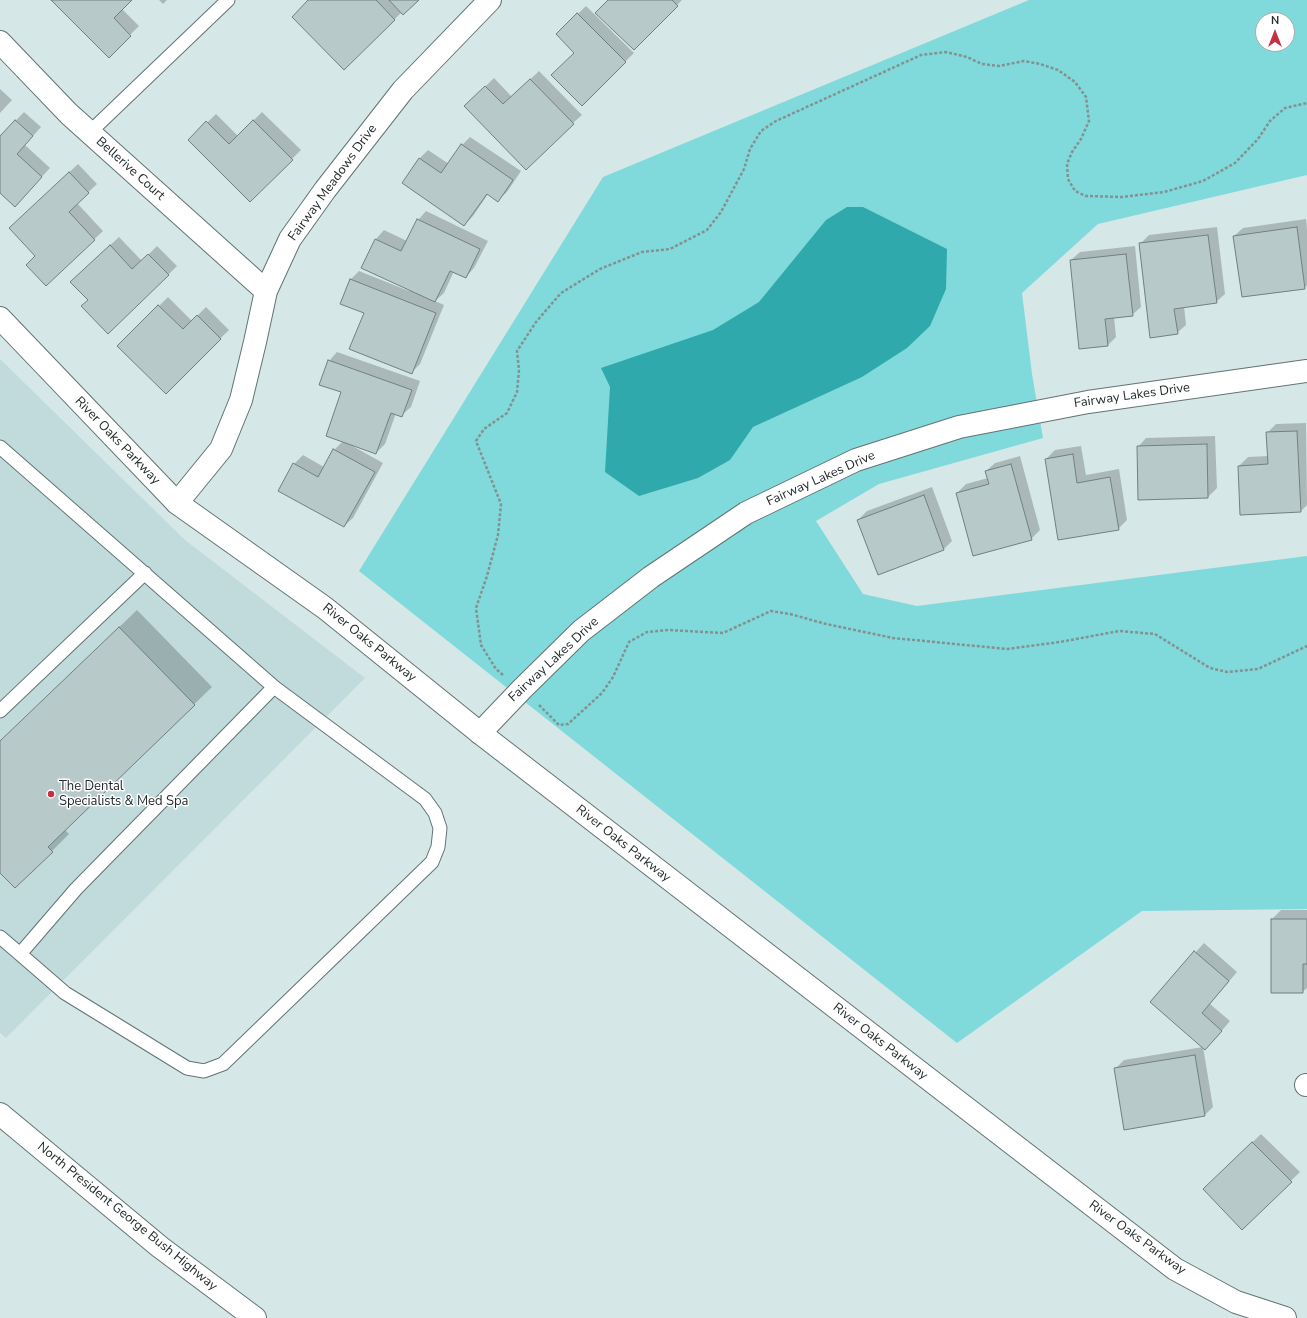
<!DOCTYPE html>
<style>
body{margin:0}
#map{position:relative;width:1307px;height:1318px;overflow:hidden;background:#d6e7e7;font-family:"Nunito Sans",sans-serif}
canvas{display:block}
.north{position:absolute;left:1255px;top:12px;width:40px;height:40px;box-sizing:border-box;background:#fff;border:1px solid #a7aaaa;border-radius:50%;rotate:0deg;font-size:11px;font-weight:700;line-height:16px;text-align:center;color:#232a2a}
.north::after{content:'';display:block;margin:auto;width:14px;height:18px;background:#c23241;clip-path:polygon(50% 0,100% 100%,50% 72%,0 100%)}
</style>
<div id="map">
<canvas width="1307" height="1318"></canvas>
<div class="north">N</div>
</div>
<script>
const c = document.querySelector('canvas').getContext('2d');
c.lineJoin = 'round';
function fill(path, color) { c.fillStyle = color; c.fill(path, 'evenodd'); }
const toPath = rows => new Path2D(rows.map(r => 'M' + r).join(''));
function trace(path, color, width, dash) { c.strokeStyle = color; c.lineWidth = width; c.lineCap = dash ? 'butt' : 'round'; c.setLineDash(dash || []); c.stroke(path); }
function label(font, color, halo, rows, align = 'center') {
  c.font = font + ' "Nunito Sans",sans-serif'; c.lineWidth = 3; c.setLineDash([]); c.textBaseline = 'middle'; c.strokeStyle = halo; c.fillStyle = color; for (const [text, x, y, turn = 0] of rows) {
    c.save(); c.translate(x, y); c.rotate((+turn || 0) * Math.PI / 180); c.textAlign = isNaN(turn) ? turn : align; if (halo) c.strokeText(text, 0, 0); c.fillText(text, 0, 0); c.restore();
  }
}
const built = toPath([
 [0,359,185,540,365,678,6,1038,0,1033]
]);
const green = toPath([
 [1029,0,1307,0,1307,175,1098,224,1022,293,1032,374,1043,438,879,484,816,521,863,594,917,606,1307,556,1307,909,1142,911,957,1043,359,571,603,177],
 [1263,20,1287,20,1287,44,1263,44]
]);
const water = toPath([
 [847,207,863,207,947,249,946,289,930,326,907,348,862,377,753,427,730,460,698,478,639,496,605,472,610,387,601,368,713,330,759,302,826,220]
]);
const shadow = toPath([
 [52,0,130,0,122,9,139,26,109,56],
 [159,0,167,0,163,4],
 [310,0,417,0,402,12,344,69],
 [609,0,682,0,634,49],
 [586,6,634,53,582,104,575,53,557,34],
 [539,71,582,115,573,123,465,106,494,78,512,97],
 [0,89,12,100,0,113],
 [24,112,41,127,25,145,50,168,15,206,0,192,0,137],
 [262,112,301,150,250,201,189,140,216,114,238,136],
 [470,137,521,171,507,192,498,200,488,194,473,216,464,225,403,183,420,158,428,150,449,164,462,145],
 [78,164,97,184,77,203,103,231,46,285,36,256,19,220],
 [426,211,488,241,474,268,466,277,454,271,444,293,435,301,444,305,420,364,411,373,365,313,350,280,359,271,409,291,409,289,362,267,376,239,384,230,407,241,418,220],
 [1306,219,1307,229,1307,285,1305,288,1242,296,1234,236,1243,228],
 [1217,227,1225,294,1216,302,1184,306,1186,325,1177,333,1140,244,1149,235],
 [119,237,142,261,157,246,177,266,168,275,89,300,80,273],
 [1135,246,1141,307,1132,315,1114,317,1116,337,1108,345,1071,260,1080,252],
 [168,297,192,321,206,307,229,330,166,392,119,346],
 [337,352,420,381,411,407,402,415,396,413,385,444,376,453,349,443,349,444,383,463,353,518,344,526,294,464,303,455,324,467,334,450,343,441,342,392,329,361],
 [1306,423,1307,505,1301,511,1239,466,1248,457,1268,456,1267,433,1276,424],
 [1215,436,1217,488,1208,497,1139,499,1138,447,1146,438],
 [1081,446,1086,475,1119,469,1127,520,1118,529,1046,459,1055,450],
 [1020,456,1040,530,1031,539,957,493,966,484,988,478,986,471,995,463],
 [932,487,952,541,944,549,878,574,858,520,867,511],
 [137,610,212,687,65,830,69,834,52,851,0,872,0,742],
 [1281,910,1307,910,1307,988,1302,992,1272,919],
 [1204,943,1237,972,1210,1004,1230,1021,1214,1040,1203,1047,1213,1107,1205,1115,1115,1069,1124,1060,1203,1047,1151,1002],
 [1261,1134,1300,1172,1242,1228,1204,1189]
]);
const building = toPath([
 [51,0,132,0,114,18,131,36,109,58,51,0],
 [308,0,376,0,395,20,344,70,292,17,308,0],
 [389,0,419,0,403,15,389,0],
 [608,0,672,0,678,6,634,50,595,13,608,0],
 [577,13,626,62,582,106,551,75,574,53,556,34,577,13],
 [530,79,574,124,526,170,464,106,485,86,503,104,530,79],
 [15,120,33,136,17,154,42,177,15,207,0,193,0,136,15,120],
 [253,120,293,160,250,202,188,140,206,121,229,144,253,120],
 [461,144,513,180,498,202,487,194,464,226,402,183,419,158,441,173,461,144],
 [69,172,89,193,69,212,95,240,46,286,26,265,35,256,9,228,69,172],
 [417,219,480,249,466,278,450,271,435,302,361,268,375,239,401,251,417,219],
 [1297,227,1305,289,1242,297,1233,236,1297,227],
 [1208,235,1217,303,1174,309,1178,334,1150,338,1139,243,1208,235],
 [110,245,132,269,148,254,169,275,108,334,81,306,88,300,70,282,110,245],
 [1126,254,1133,316,1105,319,1108,346,1079,349,1070,260,1126,254],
 [350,279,436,313,412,374,349,349,364,313,340,304,350,279],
 [158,305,183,329,197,315,221,339,166,394,117,346,158,305],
 [328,360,412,390,402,417,391,413,376,454,326,436,341,392,319,385,328,360],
 [1297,431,1301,512,1240,515,1238,466,1268,464,1266,432,1297,431],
 [1207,444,1208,498,1138,500,1137,446,1207,444],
 [333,449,375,472,344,527,278,491,293,463,318,477,333,449],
 [1073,454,1077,483,1110,477,1119,530,1058,540,1045,459,1073,454],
 [1011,464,1032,540,973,556,956,493,989,484,985,471,1011,464],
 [924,495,944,550,878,575,857,520,924,495],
 [119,627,195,705,48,847,53,852,15,888,0,873,0,741,119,627],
 [1271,919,1307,919,1307,964,1303,964,1303,993,1271,993,1271,919],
 [1194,951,1229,981,1202,1013,1222,1031,1205,1050,1150,1002,1194,951],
 [1195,1055,1205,1116,1124,1130,1114,1068,1195,1055],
 [1252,1142,1292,1182,1242,1230,1203,1189,1252,1142]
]);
const path = toPath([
 [503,675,496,669,481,645,476,608,487,576,498,535,501,504,476,441,484,429,507,413,517,392,519,370,517,351,536,322,561,293,600,269,642,252,670,249,707,230,721,212,744,169,750,149,761,131,776,121,921,55,946,52,967,57,982,64,999,66,1024,61,1040,64,1058,70,1075,82,1086,97,1089,121,1081,139,1072,152,1067,164,1068,179,1075,191,1086,196,1122,197,1164,192,1203,181,1235,163,1258,139,1270,121,1285,108,1307,103],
 [539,705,559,725,568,724,602,693,613,677,629,642,647,632,668,630,723,633,771,611,790,614,826,624,893,638,1007,649,1060,642,1119,631,1155,634,1210,668,1227,672,1258,669,1307,646]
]);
const lane = toPath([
 [89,133,228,0],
 [0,447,274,687,76,889,20,954,0,937],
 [0,711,145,573],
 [20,954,65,993,187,1068,204,1071,223,1064,432,862,438,847,440,828,435,813,425,799,274,687]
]);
const street = toPath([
 [0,42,69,114,266,291],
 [177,503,221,449,241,400,255,342,266,291,290,239,325,190,403,90,490,0],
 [480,733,522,689,581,631,651,577,746,513,856,460,959,427,1088,402,1307,371],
 [1306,1085,1307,1085]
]);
const secondary = toPath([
 [0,318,177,503,325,608,480,733,1175,1269,1236,1302,1285,1318],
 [0,1114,160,1247,255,1318]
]);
const markers = [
 [51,794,4,"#c23241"]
];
const streetNames = [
 ["Bellerive Court",130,169,42],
 ["Fairway Meadows Drive",333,183,-54],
 ["Fairway Lakes Drive",1132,396,-8],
 ["River Oaks Parkway",117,441,46],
 ["Fairway Lakes Drive",821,479,-24],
 ["River Oaks Parkway",369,643,39],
 ["Fairway Lakes Drive",554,660,-43],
 ["River Oaks Parkway",623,844,38],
 ["River Oaks Parkway",880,1042,38],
 ["North President George Bush Highway",127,1217,39],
 ["River Oaks Parkway",1137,1238,36]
];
const poiNames = [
 ["The Dental",59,787],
 ["Specialists & Med Spa",59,802]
];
fill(built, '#c1dbdc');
fill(green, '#80dadc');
fill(water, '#2fa9ac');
fill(shadow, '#0003');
fill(building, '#b8c9ca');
trace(building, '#708080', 1);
trace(lane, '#637373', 15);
trace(street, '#637373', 24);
trace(secondary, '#637373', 24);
trace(path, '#849191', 2.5, [3, 2]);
trace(lane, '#fff', 13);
trace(street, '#fff', 22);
trace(secondary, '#fff', 22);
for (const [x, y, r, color] of markers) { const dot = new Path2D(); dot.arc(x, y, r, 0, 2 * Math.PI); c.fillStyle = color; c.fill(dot); trace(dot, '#fff', 1.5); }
label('13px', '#232a2a', '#fff', streetNames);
label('13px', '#232a2a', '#fff', poiNames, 'left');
</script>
